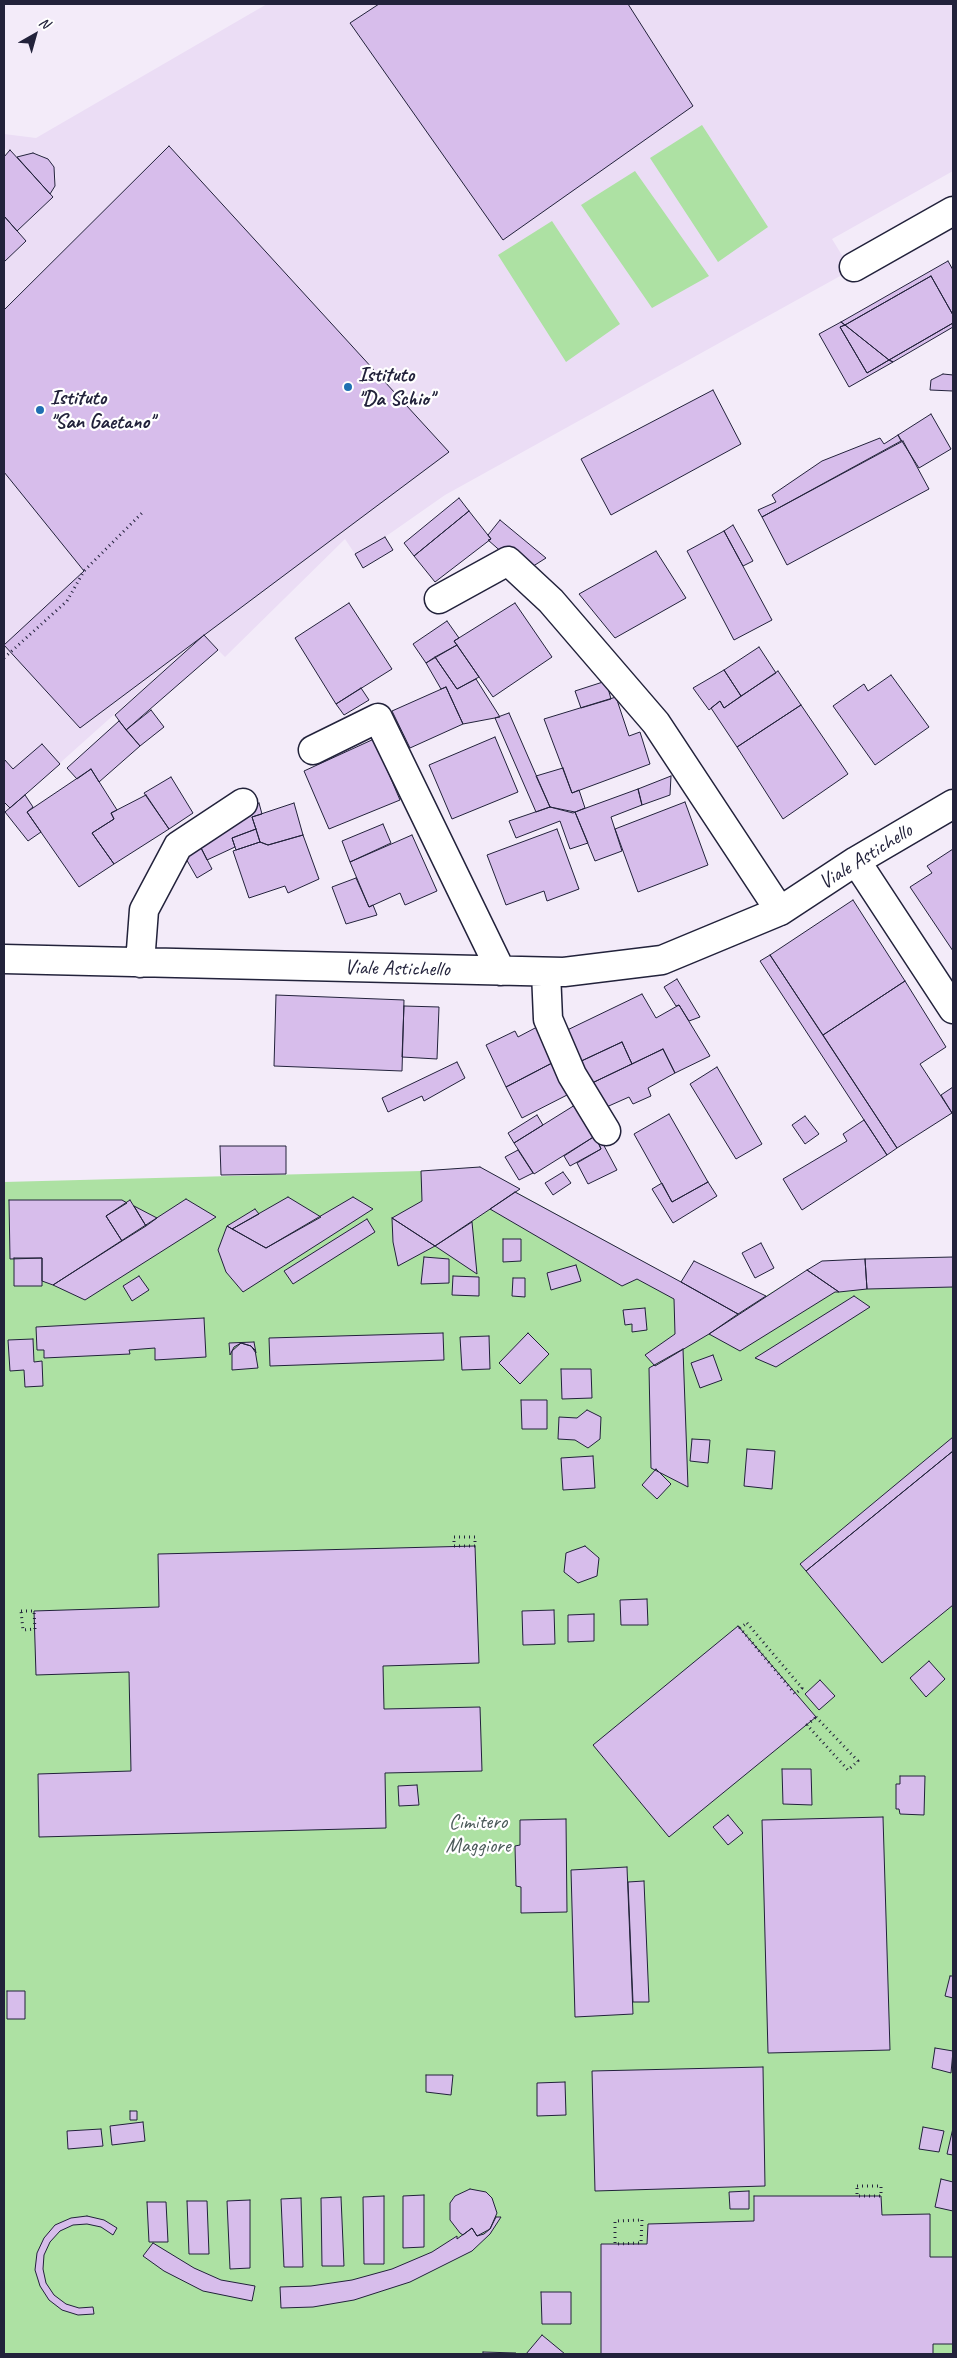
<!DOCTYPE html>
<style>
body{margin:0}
#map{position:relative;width:957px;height:2358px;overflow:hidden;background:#f3ebf9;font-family:Caveat,sans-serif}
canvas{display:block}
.frame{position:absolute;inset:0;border:5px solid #22223b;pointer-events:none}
.north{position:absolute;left:10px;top:10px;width:50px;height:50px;-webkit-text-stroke:4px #fff;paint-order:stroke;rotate:38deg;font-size:14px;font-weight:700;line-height:20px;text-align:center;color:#22223b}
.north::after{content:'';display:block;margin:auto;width:18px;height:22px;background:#22223b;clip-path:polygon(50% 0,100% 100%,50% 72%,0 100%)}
</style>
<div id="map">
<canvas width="957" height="2358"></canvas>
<div class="frame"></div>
<div class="north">N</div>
</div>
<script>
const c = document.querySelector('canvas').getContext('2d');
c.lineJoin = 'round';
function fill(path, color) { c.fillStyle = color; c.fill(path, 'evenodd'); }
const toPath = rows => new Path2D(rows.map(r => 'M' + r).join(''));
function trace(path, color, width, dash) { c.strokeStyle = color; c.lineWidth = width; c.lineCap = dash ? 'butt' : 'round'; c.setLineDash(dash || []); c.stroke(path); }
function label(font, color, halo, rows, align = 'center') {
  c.font = font + ' Caveat,sans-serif'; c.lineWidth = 4.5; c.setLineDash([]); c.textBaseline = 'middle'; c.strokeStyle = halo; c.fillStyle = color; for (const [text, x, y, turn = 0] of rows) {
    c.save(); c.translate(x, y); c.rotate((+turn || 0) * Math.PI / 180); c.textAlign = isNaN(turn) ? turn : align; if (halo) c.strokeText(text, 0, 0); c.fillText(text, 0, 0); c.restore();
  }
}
const built = toPath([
 [267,4,953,4,953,171,832,239,851,270,445,495,385,537,355,554,345,539,225,657,203,635,4,813,4,261,26,242,17,231,53,197,50,194,55,186,56,177,54,167,42,155,33,153,17,157,11,151,8,152,4,147,4,134,36,138]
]);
const green = toPath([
 [702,125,768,227,718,262,650,158],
 [635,171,709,276,652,308,581,205],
 [552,221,620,324,566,362,498,255],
 [480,1167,520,1189,516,1192,738,1313,822,1261,953,1257,953,2354,4,2354,4,1182,421,1171]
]);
const building = toPath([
 [379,4,628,4,693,106,503,240,350,23,379,4],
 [169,146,449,452,80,728,4,645,84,571,4,472,4,310,169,146],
 [10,150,53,197,17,231,4,216,4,157,10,150],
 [33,153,48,159,54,167,55,186,50,194,17,157,33,153],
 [4,216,26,241,4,262,4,216],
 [948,261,953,270,953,315,931,276,845,325,841,322,948,261],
 [931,276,953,315,953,323,889,360,845,325,931,276],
 [841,322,845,325,840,327,867,373,889,360,893,362,849,387,819,334,841,322],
 [953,323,953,327,893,362,889,360,953,323],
 [845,325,889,360,867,373,840,327,845,325],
 [943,374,953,375,953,391,930,390,931,380,943,374],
 [713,390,741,444,611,515,581,459,713,390],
 [931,414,951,449,919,468,898,435,931,414],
 [898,435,901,441,762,517,758,510,776,502,772,495,822,461,880,438,884,444,898,435],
 [903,441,929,489,787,565,762,517,903,441],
 [459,498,469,511,414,556,404,543,459,498],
 [469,511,491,539,435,582,414,556,469,511],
 [500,520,546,558,527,570,505,555,488,540,491,539,488,535,500,520],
 [733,525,753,561,743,566,724,531,733,525],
 [724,531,772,620,734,640,687,551,724,531],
 [385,537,393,550,363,568,355,554,385,537],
 [656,551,686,598,615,638,579,594,656,551],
 [349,603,392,669,336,704,295,638,349,603],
 [515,603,552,657,493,697,454,641,515,603],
 [447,621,459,638,454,641,457,645,426,663,413,644,447,621],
 [204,635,218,650,126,730,115,715,204,635],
 [457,645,479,677,457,689,435,657,457,645],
 [759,647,776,673,741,696,724,670,759,647],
 [435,657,457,689,476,679,500,717,463,724,446,687,441,689,426,663,435,657],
 [724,670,741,696,724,708,720,701,709,710,693,688,724,670],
 [778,671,801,705,737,747,711,708,720,701,724,708,778,671],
 [891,675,929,727,875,765,833,706,864,684,868,691,891,675],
 [606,681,611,699,581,708,575,691,606,681],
 [446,687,463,724,410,748,392,711,446,687],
 [361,688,369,700,344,715,336,704,361,688],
 [616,697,629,736,640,732,650,764,572,793,544,719,616,697],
 [801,705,848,774,783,819,737,747,801,705],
 [151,710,164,727,140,746,126,730,151,710],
 [509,713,550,807,536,812,495,718,509,713],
 [119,721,140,746,99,782,91,769,77,779,67,768,119,721],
 [495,737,518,792,452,819,429,765,495,737],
 [374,739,400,800,329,829,304,771,374,739],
 [42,744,60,764,10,808,4,802,4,759,13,769,42,744],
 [563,768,572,793,579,790,585,808,573,813,550,807,536,776,563,768],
 [91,769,117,810,111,813,114,819,92,833,114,864,79,887,27,812,91,769],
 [671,776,670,795,642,805,638,789,671,776],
 [171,777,193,813,169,829,144,793,171,777],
 [638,789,642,805,611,817,622,851,595,861,575,812,638,789],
 [25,795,33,807,27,812,41,832,28,841,5,812,25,795],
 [146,795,169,829,114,864,92,833,114,819,111,813,146,795],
 [685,802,708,865,638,892,615,829,685,802],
 [259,803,262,814,252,817,256,829,232,838,235,847,207,860,197,840,259,803],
 [294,803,303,835,268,845,260,842,252,817,294,803],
 [550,807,575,812,588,843,570,849,560,821,516,838,509,821,550,807],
 [383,824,391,843,350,862,342,841,383,824],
 [256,829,260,842,236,850,232,838,256,829],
 [557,829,579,889,547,901,544,891,506,905,487,855,557,829],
 [303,835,319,879,288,893,285,886,249,898,233,851,260,842,268,845,303,835],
 [412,835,437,891,405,905,400,893,369,907,350,862,412,835],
 [197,840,212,869,197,878,181,850,197,840],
 [953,849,953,951,910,887,932,873,927,866,953,849],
 [356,878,369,907,373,905,377,915,346,924,332,887,356,878],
 [853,900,905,981,823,1035,770,955,853,900],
 [770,955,897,1148,887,1155,760,961,770,955],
 [677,979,700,1017,689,1021,679,1005,676,1006,664,987,677,979],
 [905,981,946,1047,920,1064,952,1113,897,1148,823,1035,905,981],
 [642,994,656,1018,679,1005,710,1056,675,1073,663,1049,632,1064,622,1042,573,1065,559,1034,642,994],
 [276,995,404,1000,402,1071,274,1066,276,995],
 [404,1006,439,1007,437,1059,402,1057,404,1006],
 [537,1027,554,1062,506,1087,486,1045,515,1031,518,1037,537,1027],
 [622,1042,632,1064,590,1084,579,1062,622,1042],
 [663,1049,675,1073,648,1088,651,1096,633,1104,629,1097,602,1109,590,1084,663,1049],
 [457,1062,465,1078,424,1101,422,1096,388,1112,382,1098,457,1062],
 [554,1062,569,1094,522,1118,506,1087,554,1062],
 [717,1067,762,1144,736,1159,690,1084,717,1067],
 [953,1087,953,1112,952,1113,941,1095,953,1087],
 [575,1105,595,1136,534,1174,514,1143,575,1105],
 [669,1114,708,1182,672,1202,634,1134,669,1114],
 [537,1115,543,1125,514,1143,508,1133,537,1115],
 [805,1116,819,1134,805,1144,792,1125,805,1116],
 [864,1120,887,1155,802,1210,783,1179,847,1141,843,1134,864,1120],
 [595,1136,601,1149,570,1166,564,1156,595,1136],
 [602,1142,617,1170,588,1184,577,1163,601,1149,599,1144,602,1142],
 [220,1146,286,1146,286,1174,221,1175,220,1146],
 [518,1150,533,1173,519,1180,505,1157,518,1150],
 [480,1167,520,1189,435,1246,392,1218,422,1201,421,1171,480,1167],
 [563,1172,571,1183,553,1195,545,1183,563,1172],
 [708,1182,717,1196,673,1223,652,1189,662,1183,672,1202,708,1182],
 [515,1192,681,1282,738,1314,709,1334,655,1366,645,1355,675,1334,674,1299,637,1279,622,1286,490,1209,515,1192],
 [288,1197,321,1217,266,1248,232,1229,288,1197],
 [353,1197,373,1209,243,1292,226,1272,218,1250,227,1226,266,1248,353,1197],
 [186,1199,216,1217,85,1300,53,1285,186,1199],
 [9,1200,122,1200,127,1203,106,1216,122,1241,53,1285,42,1281,42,1258,10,1259,9,1200],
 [130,1200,146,1226,122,1241,106,1216,130,1200],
 [134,1206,157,1218,146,1226,134,1206],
 [255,1209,259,1214,232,1229,227,1226,255,1209],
 [392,1218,435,1246,398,1266,393,1242,392,1218],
 [367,1219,375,1232,293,1284,284,1271,367,1219],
 [472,1222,477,1274,435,1246,472,1222],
 [503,1239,521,1239,521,1261,503,1262,503,1239],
 [761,1243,774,1268,755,1278,742,1253,761,1243],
 [424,1257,449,1259,449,1283,421,1284,424,1257],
 [953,1257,953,1287,867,1289,865,1259,953,1257],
 [14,1258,42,1258,42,1286,14,1286,14,1258],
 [865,1259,867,1289,839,1292,807,1270,822,1261,865,1259],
 [694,1261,766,1296,738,1314,681,1282,694,1261],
 [576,1265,581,1281,551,1290,547,1273,576,1265],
 [807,1270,839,1292,835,1292,740,1351,709,1334,807,1270],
 [139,1276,149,1290,132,1301,123,1286,139,1276],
 [453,1276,479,1277,479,1296,452,1295,453,1276],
 [513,1278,525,1278,525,1297,512,1296,513,1278],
 [854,1296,870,1307,776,1367,755,1358,854,1296],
 [645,1308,647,1330,632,1332,632,1324,625,1325,623,1310,645,1308],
 [204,1318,206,1357,155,1360,155,1348,129,1350,130,1354,44,1358,44,1350,37,1350,36,1327,204,1318],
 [443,1333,444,1360,270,1366,269,1338,443,1333],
 [528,1333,549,1354,520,1384,499,1363,528,1333],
 [489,1336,490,1369,462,1370,460,1337,489,1336],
 [33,1339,34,1362,42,1361,43,1386,25,1387,24,1370,10,1371,8,1340,33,1339],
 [254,1342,256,1353,251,1346,241,1343,234,1347,230,1355,229,1343,254,1342],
 [241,1343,251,1346,255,1350,258,1368,232,1370,232,1351,241,1343],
 [683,1349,688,1487,651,1468,649,1368,683,1349],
 [713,1355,722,1380,700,1388,691,1363,713,1355],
 [561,1369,591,1369,592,1398,562,1399,561,1369],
 [521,1400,547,1400,547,1429,522,1429,521,1400],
 [587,1410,601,1417,600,1439,588,1448,575,1440,558,1439,559,1417,577,1418,587,1410],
 [953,1437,953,1451,806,1571,800,1564,953,1437],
 [692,1439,710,1440,708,1463,690,1461,692,1439],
 [747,1449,775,1451,772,1489,744,1486,747,1449],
 [953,1451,953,1605,882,1663,806,1571,953,1451],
 [593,1456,595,1488,563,1490,561,1458,593,1456],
 [656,1469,671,1484,657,1499,642,1485,656,1469],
 [475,1546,479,1663,383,1666,384,1709,480,1707,482,1771,385,1773,386,1828,39,1837,38,1774,131,1771,129,1672,36,1675,34,1611,159,1607,158,1554,475,1546],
 [585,1546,599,1558,597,1576,578,1583,564,1572,566,1553,585,1546],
 [647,1599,648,1625,621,1625,620,1600,647,1599],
 [554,1610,555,1644,523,1645,522,1611,554,1610],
 [594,1614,594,1641,568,1642,568,1615,594,1614],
 [738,1626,816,1717,669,1837,593,1745,738,1626],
 [929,1661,945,1679,926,1697,910,1678,929,1661],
 [820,1680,835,1696,819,1710,805,1694,820,1680],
 [782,1769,811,1769,812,1805,783,1804,782,1769],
 [900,1776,925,1776,924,1815,900,1814,899,1809,896,1809,896,1784,900,1784,900,1776],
 [417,1785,419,1805,399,1806,398,1786,417,1785],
 [728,1815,743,1833,728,1845,713,1827,728,1815],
 [883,1817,890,2050,768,2053,762,1820,883,1817],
 [566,1819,567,1912,521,1913,521,1887,516,1886,515,1846,520,1845,520,1820,566,1819],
 [627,1867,633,2014,575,2017,571,1870,627,1867],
 [644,1881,649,2002,633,2002,628,1882,644,1881],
 [950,1976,953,1976,953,1998,945,1996,950,1976],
 [7,1991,25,1991,25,2019,7,2019,7,1991],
 [935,2048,953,2051,951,2073,932,2068,935,2048],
 [763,2067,765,2186,595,2191,592,2071,763,2067],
 [426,2075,453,2075,451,2095,426,2092,426,2075],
 [565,2082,566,2115,537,2116,537,2083,565,2082],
 [130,2111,137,2111,137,2120,130,2120,130,2111],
 [143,2122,145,2141,112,2145,110,2126,143,2122],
 [923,2127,944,2131,939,2152,919,2149,923,2127],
 [953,2128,953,2155,947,2154,953,2128],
 [101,2129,103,2146,68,2149,67,2131,101,2129],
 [941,2179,953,2182,953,2211,935,2207,941,2179],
 [470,2189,486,2192,492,2198,497,2213,490,2229,477,2236,472,2228,463,2235,460,2233,450,2220,450,2203,455,2196,470,2189],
 [749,2191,749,2209,730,2209,729,2192,749,2191],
 [424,2195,424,2247,403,2248,403,2196,424,2195],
 [384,2196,384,2264,364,2264,363,2197,384,2196],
 [754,2196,881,2196,882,2215,930,2214,930,2257,953,2257,953,2344,933,2344,933,2354,601,2354,601,2244,647,2244,648,2224,754,2221,754,2196],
 [341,2197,344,2266,322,2266,321,2198,341,2197],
 [301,2198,303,2267,284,2267,281,2199,301,2198],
 [250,2200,250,2268,230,2269,227,2201,250,2200],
 [187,2201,207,2201,209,2254,189,2254,187,2201],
 [147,2202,166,2202,168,2242,149,2242,147,2202],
 [87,2216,104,2220,117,2228,113,2235,101,2227,87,2224,73,2225,60,2231,50,2242,44,2255,43,2269,46,2283,54,2295,66,2304,79,2308,93,2307,94,2314,78,2315,62,2310,49,2300,40,2286,35,2270,37,2253,44,2238,55,2225,71,2218,87,2216],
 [496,2217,501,2217,490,2234,472,2251,410,2282,354,2300,313,2307,281,2308,280,2287,311,2286,352,2280,392,2269,432,2252,457,2236,457,2239,472,2228,477,2236,484,2234,490,2229,496,2217],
 [153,2243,194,2268,221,2280,255,2286,252,2301,203,2291,164,2271,143,2256,153,2243],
 [541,2292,571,2292,571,2324,542,2324,541,2292],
 [542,2335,565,2354,526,2354,542,2335],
 [483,2352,516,2353,516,2354,483,2354,483,2352]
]);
const path = toPath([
 [4,658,67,601,84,571,142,513],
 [454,1537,475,1537,475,1546,454,1546,454,1537],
 [21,1611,34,1611,35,1629,23,1630,21,1611],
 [747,1623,802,1688,795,1694,740,1628,747,1623],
 [816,1717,858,1761,848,1770,807,1725,816,1717],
 [857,2186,881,2186,881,2196,857,2196,857,2186],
 [642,2220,641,2243,615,2244,615,2221,642,2220]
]);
const minor = toPath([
 [854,267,953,211],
 [439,599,508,561,551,601,656,723,780,911],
 [313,750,378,718,501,971],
 [856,861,953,1009],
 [4,959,564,972,662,960,780,911,856,861,953,804],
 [140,963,144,910,178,846,243,803],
 [546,972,548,1019,572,1075,606,1131]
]);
const markers = [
 [348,387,5,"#1f6fb2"],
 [40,410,5,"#1f6fb2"]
];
const poiNames = [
 ["Istituto",358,375],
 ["\"Da Schio\"",358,399],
 ["Istituto",50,398],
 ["\"San Gaetano\"",50,422]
];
const streetNames = [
 ["Viale Astichello",866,857,-32],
 ["Viale Astichello",397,969,1]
];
const parkNames = [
 ["Cimitero",478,1822],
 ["Maggiore",478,1846]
];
fill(built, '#ebddf5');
fill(green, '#ade1a3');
fill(building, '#d7bdeb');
trace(building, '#22223b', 1);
trace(minor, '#22223b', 31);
trace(path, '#22223b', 3, [1, 4]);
trace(minor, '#fff', 28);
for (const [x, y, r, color] of markers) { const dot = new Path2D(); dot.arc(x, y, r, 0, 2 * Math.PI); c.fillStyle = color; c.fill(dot); trace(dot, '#fff', 2); }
label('bold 21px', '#22223b', '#fff', poiNames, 'left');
label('21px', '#22223b', '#fff', streetNames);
label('21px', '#4c5b5a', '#fff', parkNames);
</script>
